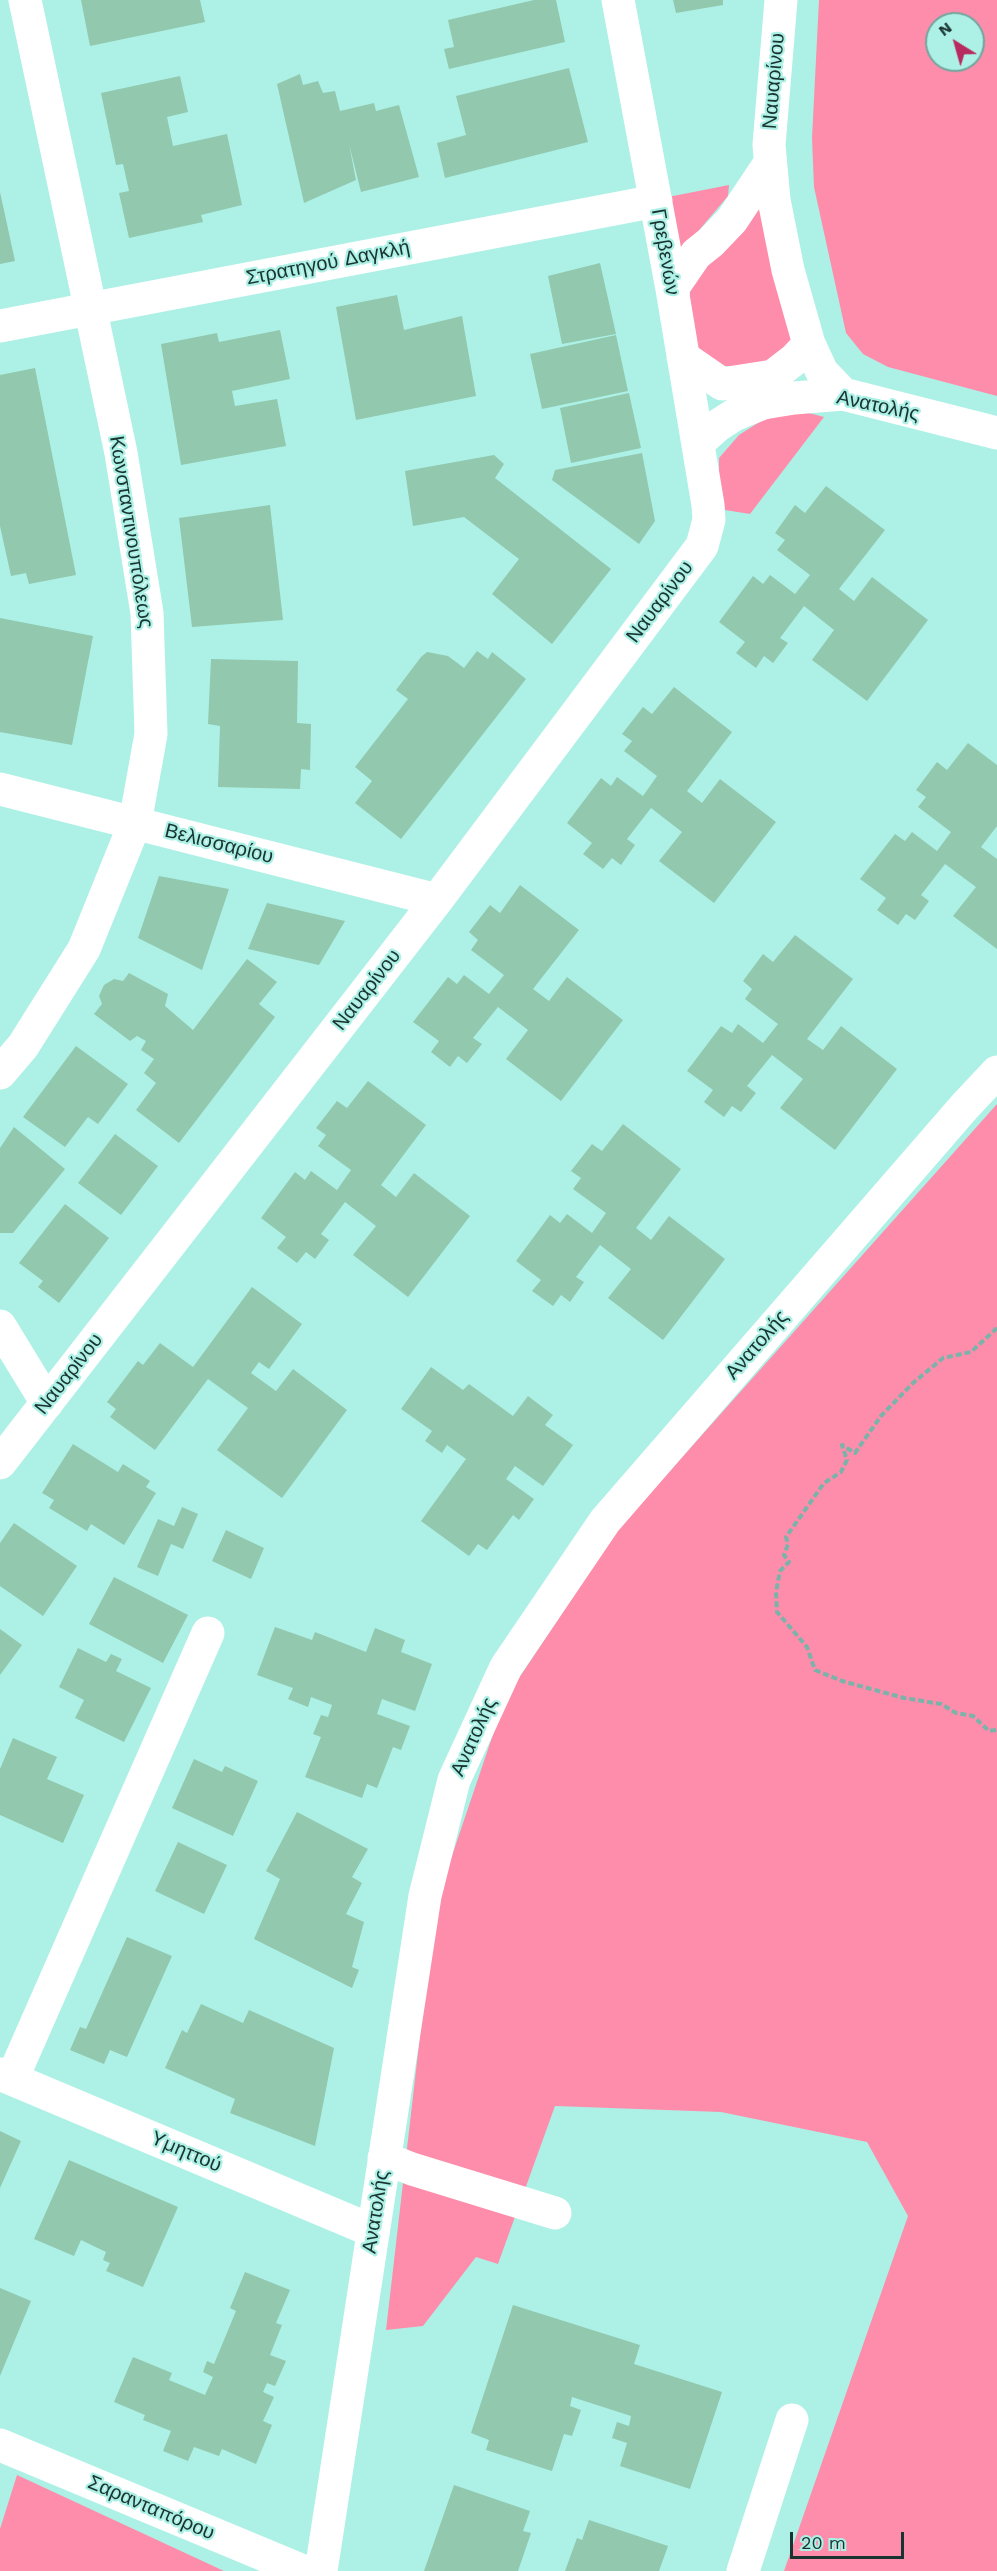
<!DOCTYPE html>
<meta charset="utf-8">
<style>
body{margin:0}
#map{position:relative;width:997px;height:2571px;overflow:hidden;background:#adf1e6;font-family:"Work Sans",sans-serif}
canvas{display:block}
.north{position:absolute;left:925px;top:12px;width:60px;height:60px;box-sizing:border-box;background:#adf1e6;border:2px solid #72a59d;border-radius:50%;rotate:323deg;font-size:16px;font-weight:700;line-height:24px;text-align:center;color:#193430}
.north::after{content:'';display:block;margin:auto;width:21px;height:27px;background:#b82b60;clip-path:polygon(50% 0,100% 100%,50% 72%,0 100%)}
.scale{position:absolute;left:790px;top:2532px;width:114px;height:27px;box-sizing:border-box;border:3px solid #193430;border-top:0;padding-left:8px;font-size:18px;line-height:21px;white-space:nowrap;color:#193430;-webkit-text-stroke:4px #adf1e6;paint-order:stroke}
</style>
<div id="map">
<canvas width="997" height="2571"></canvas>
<div class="north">N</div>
<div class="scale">20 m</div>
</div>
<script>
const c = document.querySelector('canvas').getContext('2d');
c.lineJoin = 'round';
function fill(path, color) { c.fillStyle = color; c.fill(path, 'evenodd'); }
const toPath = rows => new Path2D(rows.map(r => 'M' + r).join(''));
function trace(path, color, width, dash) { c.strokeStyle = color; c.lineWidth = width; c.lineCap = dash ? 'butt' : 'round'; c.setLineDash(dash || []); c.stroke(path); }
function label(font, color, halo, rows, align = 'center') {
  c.font = font + ' "Work Sans",sans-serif'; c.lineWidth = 4.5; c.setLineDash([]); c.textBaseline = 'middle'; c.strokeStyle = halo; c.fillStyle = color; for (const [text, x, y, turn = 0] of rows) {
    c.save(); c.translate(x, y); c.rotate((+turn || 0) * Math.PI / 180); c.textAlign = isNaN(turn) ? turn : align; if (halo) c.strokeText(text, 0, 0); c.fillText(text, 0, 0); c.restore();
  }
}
const green = toPath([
 [819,0,997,0,997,396,888,367,863,354,846,333,814,187,812,138],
 [937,24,973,24,973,60,937,60],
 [729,185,728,196,689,242,678,251,663,198],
 [765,207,795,341,778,359,754,366,722,366,695,349,690,313,690,285,751,209],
 [805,412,824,417,750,514,725,510,719,479,719,458,739,435,761,421,784,414],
 [997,1104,997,2571,784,2571,908,2216,867,2142,721,2112,555,2106,498,2264,476,2257,423,2326,386,2330,435,1906,505,1699,619,1528],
 [17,2475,224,2571,0,2571,0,2529]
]);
const building = toPath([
 [81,0,200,0,205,22,90,46],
 [534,0,556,0,565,42,449,69,444,49,454,47,448,20],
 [673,0,723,0,723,5,676,13],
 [569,68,588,142,445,178,437,143,466,135,456,96],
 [300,74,303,85,318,81,323,93,335,91,340,111,374,103,376,111,399,105,419,177,361,192,349,144,356,180,304,203,277,84],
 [180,76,188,112,167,117,173,146,227,134,242,205,201,215,203,222,129,238,119,193,129,191,123,164,116,165,101,93],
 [0,192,15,261,0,264],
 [600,263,616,334,562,344,548,276],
 [397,295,404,330,462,316,476,396,356,420,336,307],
 [280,330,290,379,232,391,235,406,277,399,286,446,181,465,161,344,217,333,219,342],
 [616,335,628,391,542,409,530,354],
 [35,368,76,575,29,584,26,573,11,576,0,526,0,375],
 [629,393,641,448,571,463,560,408],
 [642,453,655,521,639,544,552,480,555,470],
 [494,455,504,464,495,478,611,569,552,644,492,594,519,559,464,517,413,526,405,471],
 [826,486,885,530,839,589,854,601,872,577,928,620,867,701,812,660,834,630,804,606,780,638,788,643,773,663,764,656,756,668,736,653,745,642,719,622,753,576,763,584,770,575,795,594,810,575,777,550,785,540,775,533,795,505,805,513],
 [270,505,283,620,192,627,179,518],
 [0,618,93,636,72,745,0,732],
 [477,651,488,659,492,652,526,679,401,839,355,803,372,781,355,767,408,699,396,690,421,657,427,652,448,656,464,668],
 [211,659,298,661,297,723,311,724,310,770,301,769,300,789,218,787,220,726,208,724],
 [674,687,732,732,687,791,702,803,720,779,776,822,714,903,659,861,682,832,651,808,627,839,635,845,621,865,612,858,603,869,583,854,592,843,567,823,601,778,611,786,617,777,643,796,657,776,624,751,632,741,622,734,643,707,652,714],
 [968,743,997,765,997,826,981,847,997,859,997,949,953,916,976,887,945,864,921,895,929,901,915,920,906,914,898,925,877,910,886,898,860,879,895,834,905,841,912,832,937,851,951,832,918,807,926,797,916,790,937,762,947,770],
 [159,876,229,889,202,970,138,938],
 [520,885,579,930,533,989,549,1001,567,977,623,1020,561,1101,506,1059,528,1030,498,1007,473,1038,482,1044,467,1063,458,1056,450,1067,431,1052,439,1041,413,1022,448,977,457,984,464,975,489,994,504,975,471,950,478,940,469,932,490,905,500,913],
 [267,903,345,921,319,965,248,949],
 [795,935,853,979,807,1039,823,1050,841,1026,897,1069,835,1150,780,1108,803,1079,772,1055,747,1086,756,1093,741,1112,732,1106,724,1117,704,1102,713,1090,687,1071,721,1026,732,1033,738,1024,763,1043,778,1024,745,999,752,989,743,981,763,954,773,962],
 [247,959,277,982,259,1004,275,1017,179,1143,136,1110,156,1083,144,1073,154,1059,141,1050,146,1041,137,1036,130,1041,94,1014,102,1004,99,996,104,985,114,979,123,981,129,973,168,994,165,1006,193,1030],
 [76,1046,128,1084,98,1124,88,1117,65,1147,23,1117],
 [368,1081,426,1125,381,1185,396,1197,414,1173,470,1216,408,1297,353,1255,376,1226,345,1202,321,1234,329,1240,315,1259,306,1252,297,1263,277,1248,286,1237,261,1218,295,1172,305,1180,311,1171,337,1190,351,1170,318,1146,326,1135,316,1128,337,1101,347,1108],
 [623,1124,681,1169,636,1228,651,1240,669,1216,725,1259,663,1340,608,1298,631,1269,600,1245,576,1277,584,1282,570,1302,561,1295,553,1306,532,1291,541,1280,516,1261,550,1215,560,1223,567,1214,592,1233,606,1213,573,1189,581,1178,571,1171,592,1144,602,1151],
 [14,1127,65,1169,13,1233,0,1233,0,1148],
 [115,1134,158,1166,121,1215,78,1183],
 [65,1204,109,1238,59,1303,38,1287,43,1281,19,1263],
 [252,1287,302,1324,269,1369,259,1362,251,1373,276,1391,293,1369,347,1410,282,1498,217,1450,248,1408,208,1379,155,1450,110,1417,116,1409,107,1402,138,1361,143,1365,160,1343,193,1367],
 [431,1367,463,1390,469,1384,513,1416,528,1396,553,1415,545,1425,573,1445,543,1486,515,1466,506,1479,534,1499,519,1520,513,1515,487,1550,478,1544,469,1556,421,1521,466,1459,447,1445,442,1453,425,1441,432,1431,401,1409],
 [73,1444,118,1472,123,1464,150,1481,146,1487,156,1493,124,1545,91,1524,87,1531,49,1508,54,1500,42,1493],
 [182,1507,198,1514,183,1549,171,1544,158,1576,137,1567,158,1519,174,1526],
 [14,1523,77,1566,43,1616,0,1586,0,1543],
 [226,1530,264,1548,251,1579,212,1561],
 [114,1577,188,1615,163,1663,89,1624],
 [275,1627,312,1640,315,1632,366,1652,375,1628,405,1640,401,1652,432,1664,415,1711,382,1699,377,1714,410,1726,401,1750,393,1747,377,1788,367,1784,362,1798,305,1777,321,1737,313,1734,321,1715,328,1717,332,1705,311,1697,308,1707,288,1699,293,1688,257,1675],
 [0,1629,22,1645,0,1675],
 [78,1648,106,1662,111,1654,122,1659,116,1671,151,1688,124,1742,75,1718,84,1700,59,1687],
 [13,1738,57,1757,47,1779,84,1795,63,1843,0,1815,0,1769],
 [194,1759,222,1772,225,1766,258,1781,233,1836,172,1808],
 [297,1812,368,1849,352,1877,362,1883,346,1914,364,1922,352,1967,359,1970,352,1988,254,1939,280,1879,266,1871],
 [178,1842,227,1865,204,1914,155,1891],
 [127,1937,172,1956,127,2057,110,2050,104,2064,70,2050,80,2027,86,2029],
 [201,2004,243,2023,249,2010,334,2048,315,2146,230,2113,235,2099,165,2068,182,2030,187,2033],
 [0,2131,21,2141,0,2188],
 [69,2160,178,2207,143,2287,106,2271,110,2263,103,2260,106,2252,81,2240,74,2256,34,2239],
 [245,2272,290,2290,276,2323,282,2325,270,2355,286,2361,275,2386,267,2383,263,2392,274,2397,263,2421,272,2425,256,2464,222,2449,219,2456,194,2447,188,2461,163,2451,171,2431,143,2420,145,2415,114,2402,133,2357,172,2373,169,2380,205,2395,213,2377,203,2372,207,2361,214,2364,236,2311,230,2308],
 [0,2288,31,2301,0,2376],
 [513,2305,640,2345,634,2364,722,2392,690,2489,620,2466,627,2443,612,2438,617,2422,629,2426,631,2416,572,2397,570,2406,581,2410,572,2436,564,2434,552,2471,486,2450,489,2440,471,2433],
 [454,2485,530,2511,523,2531,531,2533,518,2571,424,2571],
 [589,2520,668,2546,659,2571,565,2571,577,2538,582,2540]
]);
const path = toPath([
 [997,1328,971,1352,943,1358,913,1383,881,1416,855,1453,842,1445,847,1460,841,1472,824,1483,786,1537,788,1544,784,1555,789,1562,780,1571,776,1592,777,1612,807,1647,815,1670,842,1681,904,1698,941,1704,956,1713,973,1716,989,1731,997,1730]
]);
const minor = toPath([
 [781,0,769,145,774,200,788,270,809,344,822,372,843,394],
 [672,289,696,254,711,242,732,220,770,163],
 [0,326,656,201],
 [683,357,722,384,773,376,795,359,809,344],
 [698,443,717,426,734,415,763,403,794,398,843,394,997,433],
 [0,789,437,900],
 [0,1073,23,1046,84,949,135,823,151,734,147,613,121,453,25,0],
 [0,1326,47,1403],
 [0,1463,437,900,702,546,709,520,708,505,672,289,618,0],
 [0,2074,373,2231],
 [12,2079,208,1633],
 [384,2158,412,2169,555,2213],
 [0,2445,303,2571],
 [321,2571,425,1896,454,1780,506,1667,605,1521,965,1106,997,1072],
 [743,2571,792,2420]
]);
const streetNames = [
 ["Ναυαρίνου",774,81,-85],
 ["Γρεβενών",665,252,80],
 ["Στρατηγού Δαγκλή",328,263,-11],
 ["Ανατολής",878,406,12],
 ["Κωνσταντινουπόλεως",131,532,81],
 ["Ναυαρίνου",660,602,-53],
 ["Βελισσαρίου",219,844,14],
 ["Ναυαρίνου",367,990,-52],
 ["Ανατολής",757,1345,-49],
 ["Ναυαρίνου",69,1374,-52],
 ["Ανατολής",474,1737,-66],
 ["Υμηττού",186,2152,23],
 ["Ανατολής",376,2212,-81],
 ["Σαρανταπόρου",151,2508,23]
];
fill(green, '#fd8dab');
fill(building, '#91c8ae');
trace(path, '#7bb2a9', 4, [6, 3]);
trace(minor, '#fff', 33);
label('20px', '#193430', '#adf1e6', streetNames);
</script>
